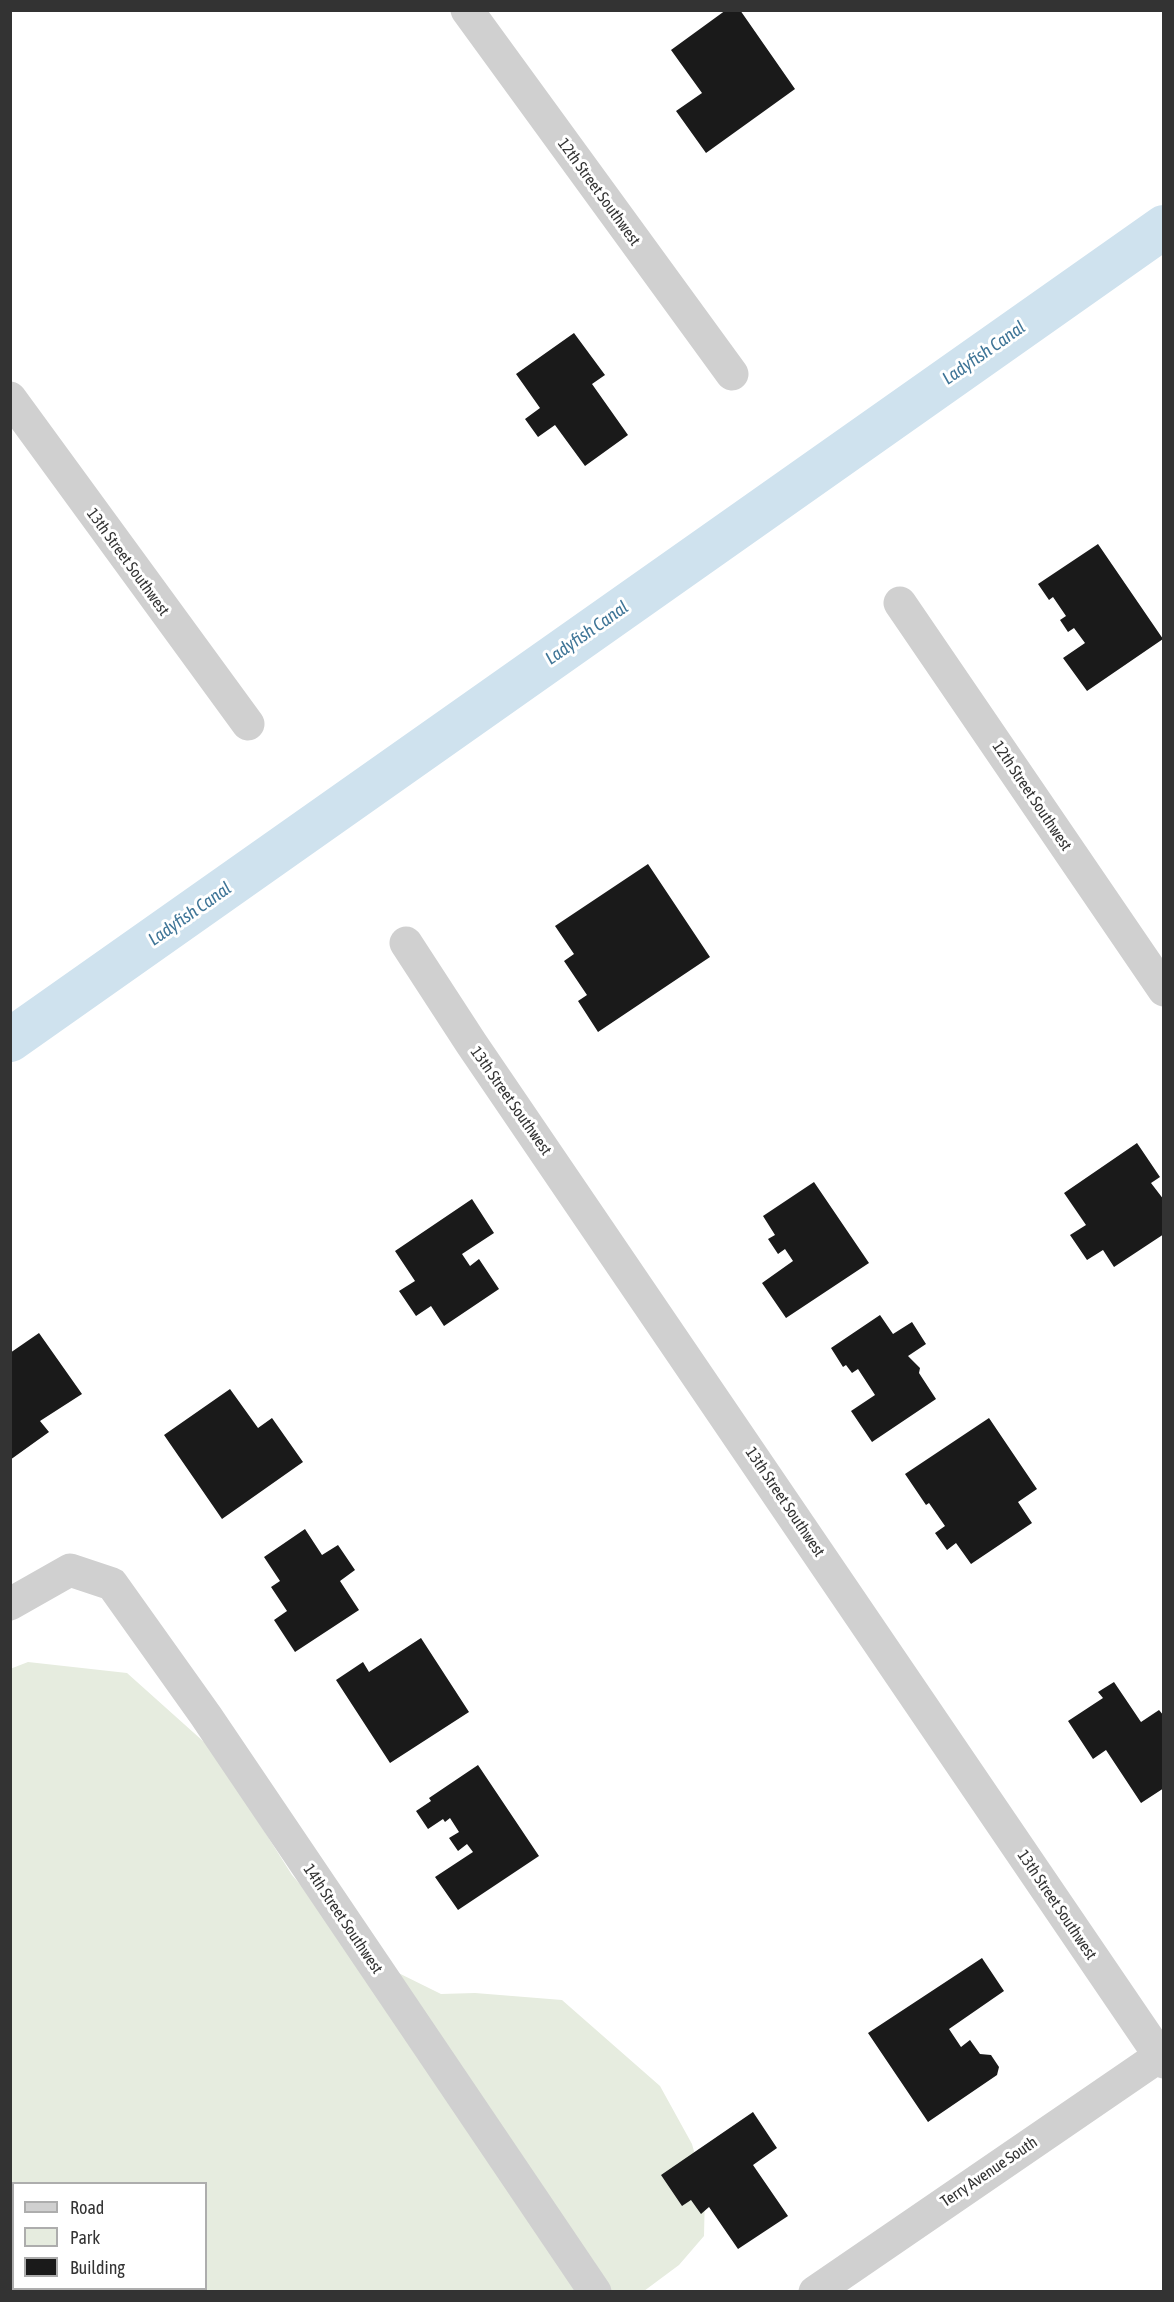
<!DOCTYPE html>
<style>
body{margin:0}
#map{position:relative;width:1174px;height:2302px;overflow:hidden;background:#fff;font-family:"Asap Condensed",sans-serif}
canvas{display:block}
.frame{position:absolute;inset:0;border:12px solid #333;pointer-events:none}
.legend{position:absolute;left:12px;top:2182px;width:195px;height:108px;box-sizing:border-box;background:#fff;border:2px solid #adadad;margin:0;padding:8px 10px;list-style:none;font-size:18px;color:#333}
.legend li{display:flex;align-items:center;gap:12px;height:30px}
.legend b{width:30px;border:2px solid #adadad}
</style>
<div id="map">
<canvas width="1174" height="2302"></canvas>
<div class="frame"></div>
<ul class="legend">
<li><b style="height:8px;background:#d0d0d0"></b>Road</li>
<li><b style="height:16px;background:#e6ecdf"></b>Park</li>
<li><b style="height:16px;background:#1a1a1a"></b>Building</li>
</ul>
</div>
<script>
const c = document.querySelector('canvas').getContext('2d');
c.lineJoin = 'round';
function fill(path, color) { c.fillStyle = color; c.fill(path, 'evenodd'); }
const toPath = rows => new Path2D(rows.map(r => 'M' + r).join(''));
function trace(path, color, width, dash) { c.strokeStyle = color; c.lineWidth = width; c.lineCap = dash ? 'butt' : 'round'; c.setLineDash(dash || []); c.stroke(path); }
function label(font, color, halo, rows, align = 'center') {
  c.font = font + ' "Asap Condensed",sans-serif'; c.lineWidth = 6; c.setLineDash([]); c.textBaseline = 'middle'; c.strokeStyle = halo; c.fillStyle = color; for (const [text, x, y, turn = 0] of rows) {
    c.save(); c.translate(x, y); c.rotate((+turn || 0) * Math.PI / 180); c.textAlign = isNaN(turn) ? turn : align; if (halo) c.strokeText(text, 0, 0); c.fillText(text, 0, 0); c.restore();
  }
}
const green = toPath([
 [28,1662,127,1673,213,1750,292,1875,360,1954,441,1994,475,1993,562,2000,660,2086,692,2144,705,2191,704,2236,679,2265,644,2291,11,2292,10,1669],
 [14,2184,206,2184,206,2288,14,2288]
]);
const canal = toPath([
 [10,1040,1164,227]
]);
const building = toPath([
 [726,10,740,10,795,89,706,153,676,111,702,93,671,50],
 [574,333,605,375,592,384,628,435,585,466,555,425,538,437,525,419,540,408,516,374],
 [1098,544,1163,639,1087,691,1063,658,1085,643,1074,628,1068,632,1060,620,1066,616,1053,597,1049,600,1038,584],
 [648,864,710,957,598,1032,578,1001,587,995,564,961,574,954,555,926],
 [1137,1143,1160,1177,1151,1183,1164,1200,1164,1234,1114,1267,1103,1250,1087,1260,1070,1235,1086,1225,1064,1193],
 [814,1182,869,1263,786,1318,762,1283,793,1261,785,1249,778,1254,768,1239,775,1235,763,1216],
 [472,1199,494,1233,462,1254,470,1266,479,1259,499,1289,444,1326,431,1306,416,1316,399,1291,415,1281,395,1251],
 [880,1315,893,1334,912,1322,926,1344,908,1356,920,1368,919,1373,936,1399,872,1442,851,1411,875,1395,858,1369,852,1373,846,1365,843,1367,831,1348],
 [39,1333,82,1394,40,1421,49,1432,10,1460,10,1353],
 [230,1389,258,1428,272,1418,303,1462,222,1519,164,1435],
 [989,1418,1037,1489,1018,1502,1032,1523,971,1564,956,1543,947,1550,935,1533,945,1526,929,1503,926,1505,905,1474],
 [305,1529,322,1555,338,1545,355,1570,340,1581,359,1610,295,1652,274,1620,287,1611,271,1587,280,1581,264,1557],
 [421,1638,469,1712,390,1763,336,1680,363,1662,369,1672],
 [1114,1682,1141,1722,1159,1710,1164,1716,1164,1788,1141,1803,1106,1750,1093,1759,1068,1721,1103,1698,1098,1692],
 [478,1765,539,1856,458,1910,435,1877,473,1852,467,1844,458,1851,449,1838,459,1832,450,1818,445,1822,443,1819,428,1829,416,1811,431,1801,429,1798],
 [982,1958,1004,1991,949,2029,961,2047,970,2040,980,2054,991,2055,999,2067,997,2075,928,2122,868,2033],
 [753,2112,777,2148,753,2165,788,2216,738,2249,709,2207,701,2214,691,2200,682,2206,661,2175]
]);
const minor = toPath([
 [467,10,732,374],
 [10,398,248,724],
 [900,603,1164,990],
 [406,943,471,1043,1164,2062],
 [10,1604,70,1570,112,1584,206,1716,595,2292],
 [815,2292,1164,2053]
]);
const streetNames = [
 ["12th Street Southwest",599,192,54],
 ["13th Street Southwest",128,562,54],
 ["12th Street Southwest",1032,796,56],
 ["13th Street Southwest",511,1101,55],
 ["13th Street Southwest",785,1502,56],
 ["13th Street Southwest",1057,1905,56],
 ["14th Street Southwest",343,1919,56],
 ["Terry Avenue South",989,2172,-34]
];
const waterNames = [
 ["Ladyfish Canal",984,353,-35],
 ["Ladyfish Canal",587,633,-35],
 ["Ladyfish Canal",190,914,-35]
];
fill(green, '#e6ecdf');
trace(canal, '#cfe2ee', 44);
fill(building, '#1a1a1a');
trace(minor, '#d0d0d0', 33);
label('16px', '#333', '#fff', streetNames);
label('italic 18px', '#3f7597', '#fff', waterNames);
</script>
